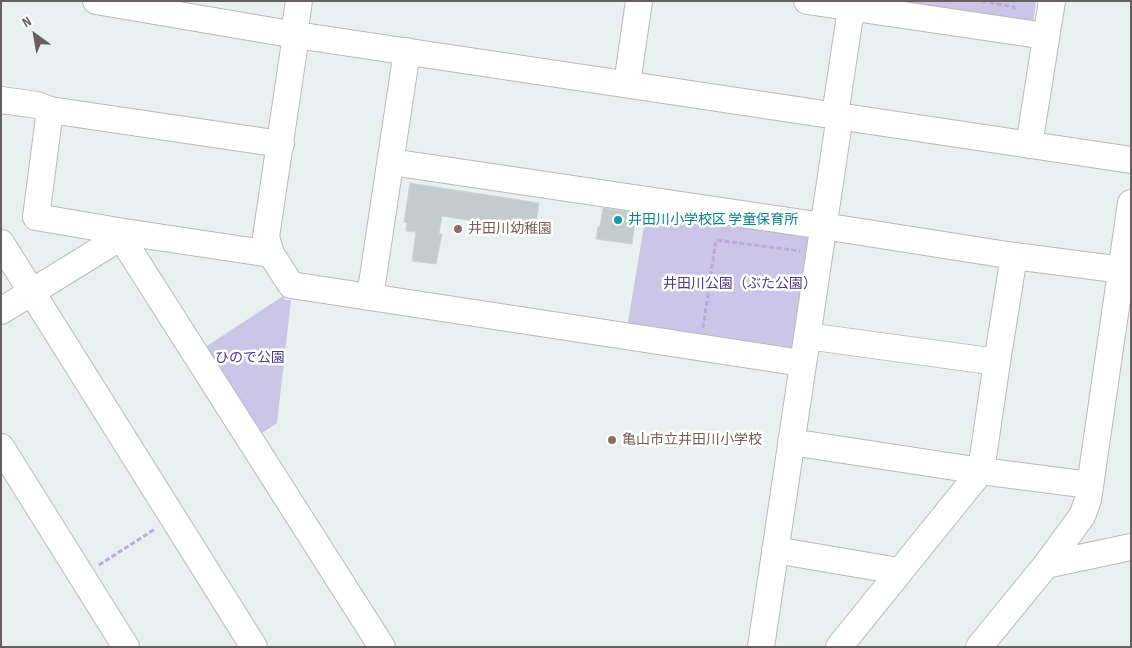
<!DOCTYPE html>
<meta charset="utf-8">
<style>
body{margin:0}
#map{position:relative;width:1132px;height:648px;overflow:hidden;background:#e8f1f0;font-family:"Sofia Sans Condensed",sans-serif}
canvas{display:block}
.frame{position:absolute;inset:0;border:2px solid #685f61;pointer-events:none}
.north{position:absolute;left:10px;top:10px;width:50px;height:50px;-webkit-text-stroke:4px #fff;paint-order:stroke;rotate:328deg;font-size:14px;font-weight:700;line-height:20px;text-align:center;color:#685f61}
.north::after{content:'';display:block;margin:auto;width:18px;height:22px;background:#685f61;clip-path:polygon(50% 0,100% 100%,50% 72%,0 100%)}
</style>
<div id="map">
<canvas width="1132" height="648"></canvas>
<div class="frame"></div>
<div class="north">N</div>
</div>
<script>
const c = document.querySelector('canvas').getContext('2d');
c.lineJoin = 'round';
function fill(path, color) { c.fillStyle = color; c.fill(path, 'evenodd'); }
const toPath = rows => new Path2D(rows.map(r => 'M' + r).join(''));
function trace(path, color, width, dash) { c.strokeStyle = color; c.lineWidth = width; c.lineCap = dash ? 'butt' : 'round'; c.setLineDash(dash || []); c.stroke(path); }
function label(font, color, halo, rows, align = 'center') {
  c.font = font + ' "Sofia Sans Condensed","Noto Sans JP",sans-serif'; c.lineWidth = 5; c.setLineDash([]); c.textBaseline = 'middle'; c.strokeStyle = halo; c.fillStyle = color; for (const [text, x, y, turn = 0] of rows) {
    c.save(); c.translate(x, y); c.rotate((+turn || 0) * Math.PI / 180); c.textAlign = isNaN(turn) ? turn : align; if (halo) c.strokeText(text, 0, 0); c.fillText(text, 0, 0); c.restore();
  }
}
const green = toPath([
 [860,1,1036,1,1032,30],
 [647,208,809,233,813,239,797,349,627,328],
 [283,296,285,300,291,300,277,423,259,435,204,348]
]);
const building = toPath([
 [410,183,539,203,535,231,442,216,439,234,442,234,436,264,412,261,416,232,406,231,407,223,404,222,410,183],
 [603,208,636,213,632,244,596,239,598,227,600,226,603,208]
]);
const path = toPath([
 [982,1,1014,7,1014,11],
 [703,328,716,240,800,251],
 [99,565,155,529]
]);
const minor = toPath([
 [96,1,296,35,1131,160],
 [807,1,1046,36],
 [294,34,299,1],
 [627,84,639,1],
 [1,100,37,105,50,110,281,144],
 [50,110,36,217,124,232,271,254,291,285,802,363],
 [835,115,851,9,850,1],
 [1029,145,1052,1],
 [391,162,823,226,1014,256,1131,271],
 [121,237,382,647],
 [1,243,254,647],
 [271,254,266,237,296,35],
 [370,297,407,51],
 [1,311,121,237,124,232],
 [807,336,997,362,1014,256],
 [791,442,981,471,1090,485],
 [1,447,126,647],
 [775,550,898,571],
 [1046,565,1131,547],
 [761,647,840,115],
 [839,647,981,471,997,362],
 [979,647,1046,565,1082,516,1088,500,1131,203]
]);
const markers = [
 [618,220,5,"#0f9aa8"],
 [458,229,5,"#8d6e63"],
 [612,440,5,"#8d6e63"]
];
const cultureNames = [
 ["井田川小学校区 学童保育所",628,220]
];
const educationNames = [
 ["井田川幼稚園",468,229],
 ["亀山市立井田川小学校",622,440]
];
const parkNames = [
 ["井田川公園（ぶた公園）",740,284],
 ["ひので公園",250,358]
];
fill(green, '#cbc5e8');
fill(building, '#c4cccb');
trace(building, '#c6d6d4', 1);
trace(minor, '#beb8b9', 28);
trace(path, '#bea8da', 3, [5, 2.5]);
trace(minor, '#fff', 26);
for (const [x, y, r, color] of markers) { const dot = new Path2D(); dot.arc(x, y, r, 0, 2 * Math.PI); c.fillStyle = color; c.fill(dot); trace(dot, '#fff', 2); }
label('14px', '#0d838f', '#fff', cultureNames, 'left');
label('14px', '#785e54', '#fff', educationNames, 'left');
label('14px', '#4c388d', '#fff', parkNames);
</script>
